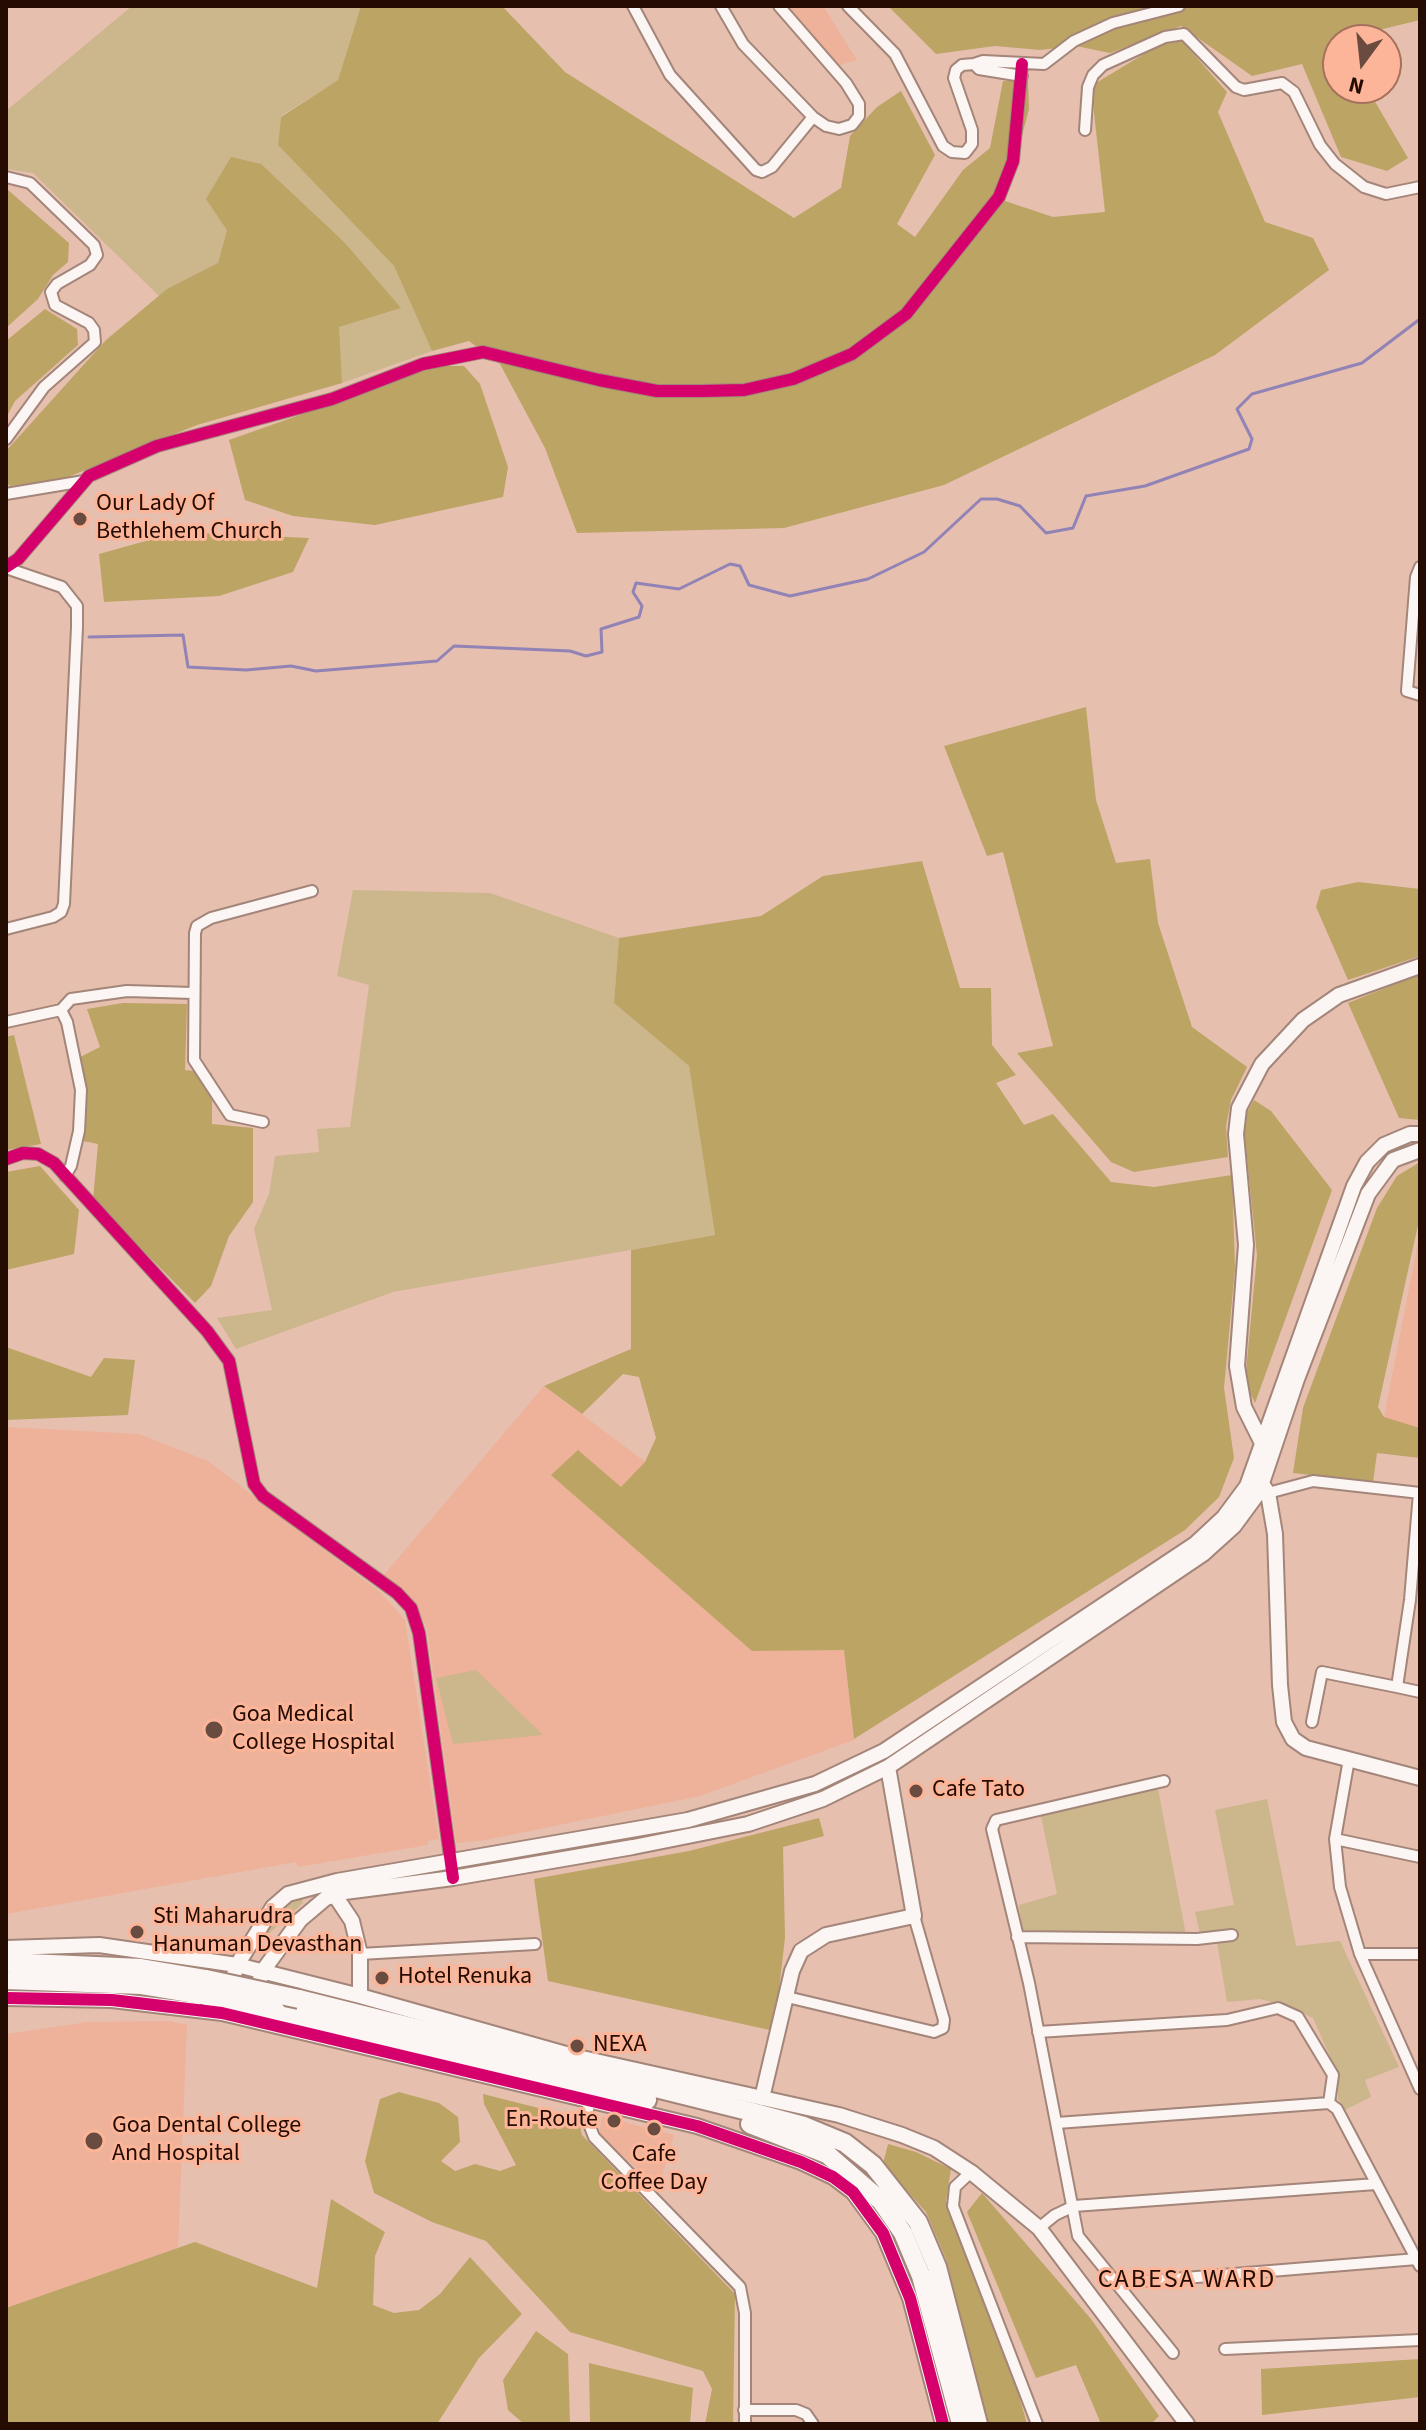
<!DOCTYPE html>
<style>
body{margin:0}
#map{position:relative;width:1426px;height:2430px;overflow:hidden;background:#e6bfaf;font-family:"Source Sans 3",sans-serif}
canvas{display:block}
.frame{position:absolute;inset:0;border:8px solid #250c03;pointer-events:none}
.north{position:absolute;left:1322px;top:24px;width:80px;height:80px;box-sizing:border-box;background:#fcb598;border:2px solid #a6715c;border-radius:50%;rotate:195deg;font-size:22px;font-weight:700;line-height:32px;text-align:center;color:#250c03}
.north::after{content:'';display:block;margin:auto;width:28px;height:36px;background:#694b3f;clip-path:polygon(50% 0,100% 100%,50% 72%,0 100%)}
</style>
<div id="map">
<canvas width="1426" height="2430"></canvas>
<div class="frame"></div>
<div class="north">N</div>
</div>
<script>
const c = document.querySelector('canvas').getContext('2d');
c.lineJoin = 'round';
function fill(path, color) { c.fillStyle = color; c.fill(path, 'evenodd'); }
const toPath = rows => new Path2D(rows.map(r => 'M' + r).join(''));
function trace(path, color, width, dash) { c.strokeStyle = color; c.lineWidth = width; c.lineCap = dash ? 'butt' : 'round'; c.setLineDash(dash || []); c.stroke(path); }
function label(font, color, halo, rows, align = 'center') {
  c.font = font + ' "Source Sans 3",sans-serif'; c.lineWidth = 6; c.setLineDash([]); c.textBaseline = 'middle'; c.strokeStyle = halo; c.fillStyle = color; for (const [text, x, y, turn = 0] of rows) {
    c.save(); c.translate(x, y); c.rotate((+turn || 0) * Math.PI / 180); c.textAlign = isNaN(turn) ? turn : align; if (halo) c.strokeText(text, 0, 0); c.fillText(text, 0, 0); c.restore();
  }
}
const built = toPath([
 [782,6,823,6,857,60,837,66],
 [1420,1232,1420,1437,1382,1427],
 [544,1386,660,1473,752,1651,844,1649,854,1740,700,1796,486,1840,456,1843,427,1629,413,1602,383,1576],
 [6,1427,139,1434,208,1461,381,1593,405,1620,439,1839,428,1841,428,1845,298,1867,296,1862,6,1914],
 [169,2021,187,2025,178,2248,6,2308,6,2034,88,2022],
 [602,2116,674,2135,659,2187,599,2136]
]);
const green = toPath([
 [132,6,361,6,338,80,281,116,278,145,394,266,432,351,342,383,338,327,400,308,383,290,227,230,218,263,159,296,33,173,6,169,6,111],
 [353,890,490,893,619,938,614,1003,689,1066,715,1235,393,1292,236,1349,217,1318,272,1310,254,1229,269,1194,275,1156,319,1152,317,1129,350,1127,369,985,337,976],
 [476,1670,543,1735,453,1744,436,1678],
 [1158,1789,1186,1935,1022,1930,1019,1905,1057,1894,1041,1816],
 [1267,1799,1296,1946,1340,1941,1399,2067,1365,2080,1371,2097,1345,2110,1338,2099,1338,2075,1313,2018,1290,2007,1260,1999,1227,2002,1217,1942,1202,1942,1195,1912,1234,1905,1215,1810],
 [301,1894,303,1903,264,1938,258,1953,254,1952,271,1909]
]);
const forest = toPath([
 [361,6,502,6,565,72,794,218,841,188,850,136,877,107,901,91,935,155,897,224,915,237,963,170,990,148,1003,81,1028,80,1029,109,1005,201,1053,217,1105,212,1091,86,1164,42,1182,41,1227,92,1218,112,1265,222,1313,238,1329,270,1215,355,944,485,784,528,577,533,545,448,500,364,469,341,432,351,394,266,278,145,281,117,338,80],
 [888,6,1420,6,1420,20,1338,40,1338,88,1367,88,1408,158,1387,171,1341,157,1302,64,1252,76,1181,26,1110,53,1076,46,1040,50,995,46,936,54],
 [231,157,261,164,344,242,401,308,339,327,342,383,197,425,63,479,11,486,6,483,6,451,106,340,167,289,218,263,227,230,206,199],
 [8,190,69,243,68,262,53,275,38,299,6,328],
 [45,309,77,329,78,345,15,401,6,418,6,341],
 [438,366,464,366,480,384,508,467,503,497,375,525,293,516,245,500,229,440],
 [178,532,309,538,293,572,219,596,104,602,99,554],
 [1086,707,1096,800,1116,863,1150,859,1158,923,1192,1027,1247,1067,1231,1100,1226,1126,1228,1157,1134,1172,1111,1162,1017,1053,1053,1046,1003,852,987,856,944,746],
 [922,861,960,988,991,988,992,1045,1016,1075,996,1083,1024,1125,1053,1114,1111,1182,1154,1187,1232,1175,1235,1268,1224,1388,1234,1458,1219,1497,1185,1530,854,1739,844,1650,752,1651,551,1475,578,1450,621,1487,645,1462,656,1438,639,1377,623,1374,582,1414,544,1386,631,1349,631,1250,715,1235,689,1066,614,1003,619,938,761,916,823,876],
 [1358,882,1420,889,1420,956,1348,980,1316,907,1321,890],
 [1420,974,1420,1120,1399,1118,1348,1003],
 [123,1003,187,1004,185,1070,212,1073,212,1124,253,1128,253,1202,229,1236,211,1286,195,1303,93,1200,98,1144,83,1141,87,1092,80,1057,100,1047,87,1009],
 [14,1035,41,1144,6,1150,6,1037],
 [1254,1100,1271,1111,1332,1190,1255,1403,1245,1382,1257,1255,1243,1120],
 [1420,1162,1420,1216,1378,1407,1384,1417,1420,1428,1420,1458,1377,1453,1373,1482,1293,1473,1303,1408,1377,1208,1397,1176],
 [40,1166,79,1210,74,1254,6,1270,6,1172],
 [6,1347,91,1377,104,1358,135,1360,128,1415,6,1420],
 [819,1818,824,1836,783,1847,785,1938,774,2031,548,1981,534,1879,689,1851],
 [399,2092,439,2103,458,2117,460,2142,441,2161,455,2171,475,2164,500,2171,516,2165,484,2104,483,2094,578,2118,582,2135,735,2294,733,2424,705,2424,712,2389,703,2371,570,2332,486,2241,432,2222,374,2193,365,2161,380,2099],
 [888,2144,916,2152,951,2169,946,2201,1012,2371,1027,2424,988,2424,946,2259,926,2212,883,2164],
 [982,2193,1091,2319,1159,2416,1151,2424,1101,2424,1076,2365,1036,2378,967,2212],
 [331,2199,385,2232,375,2256,373,2305,394,2313,419,2310,440,2294,470,2257,522,2314,479,2358,437,2424,6,2424,6,2308,195,2242,317,2288],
 [536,2331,568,2354,570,2424,524,2424,508,2410,503,2380],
 [1420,2359,1420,2397,1262,2415,1261,2369],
 [589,2363,693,2388,690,2424,590,2424]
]);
const stream = toPath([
 [89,637,183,635,188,667,246,670,291,666,316,671,437,661,454,646,570,651,586,656,602,652,601,629,639,617,642,606,633,592,636,583,679,589,730,564,740,566,749,585,790,596,868,579,924,552,981,499,997,499,1020,506,1046,533,1073,528,1086,496,1145,486,1249,449,1252,439,1237,409,1252,394,1362,363,1420,319]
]);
const street = toPath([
 [633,6,670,75,756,170,762,172,772,167,813,117],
 [721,6,743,44,813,117,826,126,839,129,852,125,859,116,859,104,846,83,779,6],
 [848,6,895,54,943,146,952,152,965,153,972,144,972,130,954,78,956,70,962,65,974,64],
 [1022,76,979,69,974,64,983,61,1044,64,1074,41,1113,23,1179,6],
 [1085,130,1088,87,1093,75,1103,65,1165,37,1184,34,1236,87,1244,90,1282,83,1294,92,1320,145,1335,164,1364,187,1386,194,1420,187],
 [6,177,30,183,94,245,97,255,90,265,57,284,51,292,55,305,89,323,94,330,95,342,44,387,6,439],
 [6,494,84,481],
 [6,567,18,559,89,476,157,446,332,399,423,364,483,352,599,380,657,391,701,391,744,390,793,379,852,354,906,314,999,197,1013,161,1022,64],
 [1420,567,1416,577,1407,691,1420,695],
 [6,568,62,587,77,606,77,627,64,904,61,912,53,917,6,929],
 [61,1010,71,999,127,991,193,993],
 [6,1022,61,1010,67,1022,81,1090,79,1131,71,1166,65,1176],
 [263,1122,230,1115,194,1060,195,933,197,926,211,918,312,891],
 [6,1159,23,1153,38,1154,54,1163,207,1331,229,1361,254,1484,263,1496,397,1593,411,1608,419,1633,453,1878],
 [1268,1493,1313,1481,1420,1493],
 [1419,1493,1410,1600,1397,1687,1420,1692],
 [1312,1722,1322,1672,1397,1687],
 [1349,1759,1335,1839,1340,1887,1360,1954,1420,2089],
 [1164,1781,996,1820,992,1829,1029,1983,1078,2236,1173,2353],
 [1335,1839,1420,1857],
 [1017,1937,1197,1939,1232,1935],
 [360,1954,535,1944],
 [1360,1954,1420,1954],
 [787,1997,934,2032,943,2028,944,2020,914,1916],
 [1038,2032,1227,2020,1278,2008,1298,2017,1333,2075,1329,2103],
 [589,2101,587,2119,594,2137,740,2287,745,2313,745,2424],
 [1057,2123,1329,2103,1337,2109,1420,2266],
 [971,2172,955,2187,953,2206,1037,2424],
 [1039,2228,1055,2215,1074,2206,1376,2184],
 [1148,2281,1417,2259],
 [1225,2349,1420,2340],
 [744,2410,796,2410,806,2414,813,2424]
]);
const secondary = toPath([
 [1265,1449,1244,1407,1237,1366,1246,1245,1236,1134,1239,1108,1262,1064,1303,1020,1339,995,1420,966],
 [1259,1479,1268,1493,1275,1534,1280,1685,1284,1722,1293,1739,1306,1748,1420,1778],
 [330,1888,352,1921,360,1954,360,1996],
 [6,1948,99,1945,237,1965,360,1996,573,2056,839,2115,902,2135,934,2148,971,2172,1039,2228,1187,2424],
 [6,1998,112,2000,222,2013,697,2126,801,2162,833,2177,853,2192,883,2233,910,2298,943,2424],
 [222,2013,237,1965,273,1907,288,1894,337,1881,688,1820,815,1784,884,1751,1195,1544,1224,1517,1247,1486,1354,1186,1367,1162,1384,1145,1410,1134,1420,1134],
 [249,2019,262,1972,300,1920,326,1898,345,1892,453,1878,633,1847,748,1824,823,1799,888,1767,1203,1554,1234,1526,1259,1492,1297,1379,1368,1194,1393,1160,1420,1150],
 [762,2098,792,1971,801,1951,826,1935,914,1916,888,1767]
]);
const highway = toPath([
 [6,1962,141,1968,206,1979],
 [6,1980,142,1985,202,1995],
 [299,1999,752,2112,804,2126,845,2143,873,2165,918,2222,937,2267,978,2424],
 [277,2012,647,2100],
 [750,2124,827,2154,881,2201,903,2233,921,2276,961,2424]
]);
const highwayBridge = toPath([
 [206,1979,299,1999],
 [202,1995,277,2012]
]);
const cycleway = toPath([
 [6,567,18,559,89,476,157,446,332,399,423,364,483,352,599,380,657,391,701,391,744,390,793,379,852,354,906,314,999,197,1013,161,1022,64],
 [6,1159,23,1153,38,1154,54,1163,207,1331,229,1361,254,1484,263,1496,397,1593,411,1608,419,1633,453,1878],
 [6,1998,112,2000,222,2013,697,2126,801,2162,833,2177,853,2192,883,2233,910,2298,943,2424]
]);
const markers = [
 [80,519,8,"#694b3f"],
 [214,1730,10,"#694b3f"],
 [916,1791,8,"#694b3f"],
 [137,1932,8,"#694b3f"],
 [382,1978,8,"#694b3f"],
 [577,2046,8,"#694b3f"],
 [614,2121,8,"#694b3f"],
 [654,2129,8,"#694b3f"],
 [94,2141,10,"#694b3f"]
];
const poiNames = [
 ["Our Lady Of",96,505],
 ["Bethlehem Church",96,533],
 ["Goa Medical",232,1716],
 ["College Hospital",232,1744],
 ["Cafe Tato",932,1791],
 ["Sti Maharudra",153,1918],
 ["Hanuman Devasthan",153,1946],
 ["Hotel Renuka",398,1978],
 ["NEXA",593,2046],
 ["En-Route",598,2121,"right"],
 ["Goa Dental College",112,2127],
 ["And Hospital",112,2155],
 ["Cafe",654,2156,"center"],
 ["Coffee Day",654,2184,"center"]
];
const neighbourhoodNames = [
 ["CABESA WARD",1187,2281]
];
fill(built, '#eeb29a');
fill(green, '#ccb68b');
fill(forest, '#bba464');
trace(stream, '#9183b5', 3);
trace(street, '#a38579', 14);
trace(secondary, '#a38579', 18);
trace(highway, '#a38579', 22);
trace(street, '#fbf5f3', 10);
trace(secondary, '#fbf5f3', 14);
trace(highway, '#fbf5f3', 18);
trace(highwayBridge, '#a38579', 22, []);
trace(highwayBridge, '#fbf5f3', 18);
trace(cycleway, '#d6006c', 12);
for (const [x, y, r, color] of markers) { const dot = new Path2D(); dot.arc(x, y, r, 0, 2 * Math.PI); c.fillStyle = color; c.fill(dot); trace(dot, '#fcb598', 3); }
label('24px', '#250c03', '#fcb598', poiNames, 'left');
c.letterSpacing = '2px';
label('26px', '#250c03', '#fcb598', neighbourhoodNames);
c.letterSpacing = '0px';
</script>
